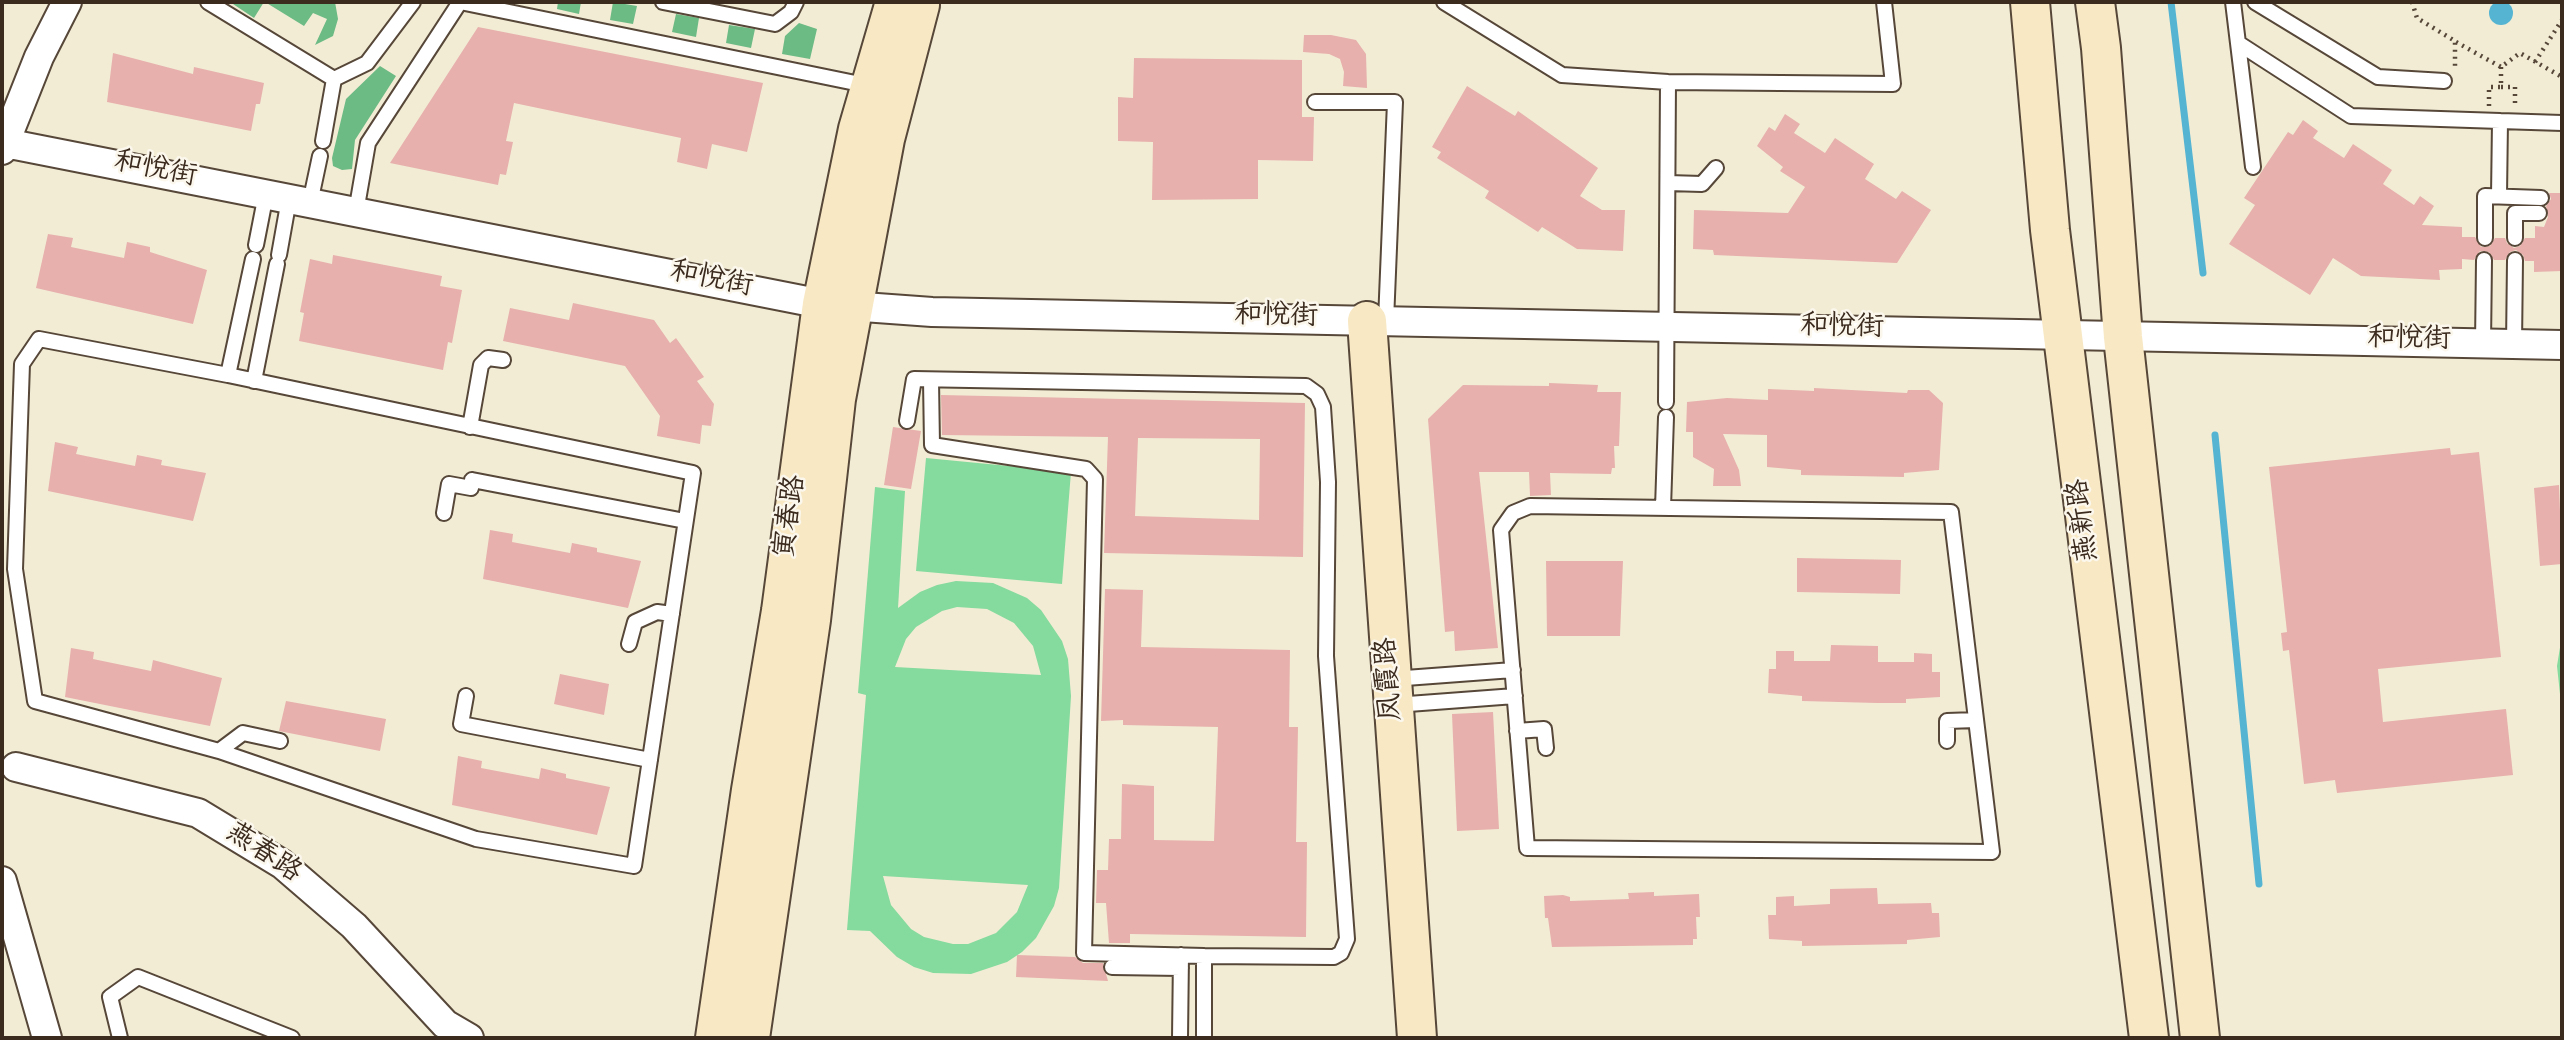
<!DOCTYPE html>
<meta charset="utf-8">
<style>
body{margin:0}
#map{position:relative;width:2564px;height:1040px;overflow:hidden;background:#f2ecd5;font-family:Dekko,sans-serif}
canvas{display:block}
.frame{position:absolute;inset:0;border:4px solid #3b2a1e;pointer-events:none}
</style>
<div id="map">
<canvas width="2564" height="1040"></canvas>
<div class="frame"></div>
</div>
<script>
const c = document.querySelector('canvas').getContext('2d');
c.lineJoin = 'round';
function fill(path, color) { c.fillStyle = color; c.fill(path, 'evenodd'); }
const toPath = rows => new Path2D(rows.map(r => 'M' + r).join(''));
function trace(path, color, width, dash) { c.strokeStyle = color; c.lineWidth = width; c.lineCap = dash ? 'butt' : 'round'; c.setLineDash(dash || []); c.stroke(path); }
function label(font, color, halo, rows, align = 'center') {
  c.font = font + ' Dekko,"LXGW WenKai TC",sans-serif'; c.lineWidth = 5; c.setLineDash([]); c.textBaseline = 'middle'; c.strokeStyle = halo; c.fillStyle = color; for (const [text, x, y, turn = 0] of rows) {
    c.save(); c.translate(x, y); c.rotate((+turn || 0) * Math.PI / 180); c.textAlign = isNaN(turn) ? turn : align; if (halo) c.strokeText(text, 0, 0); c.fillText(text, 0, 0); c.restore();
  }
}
const green = toPath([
 [926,458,1071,472,1062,584,916,571],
 [875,487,905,491,898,608,920,592,937,585,956,581,993,583,1027,598,1041,610,1062,641,1068,659,1071,696,1059,888,1054,906,1036,938,1022,952,1007,962,971,974,933,973,914,967,897,957,870,931,847,930,866,695,858,693],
 [957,607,987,609,1014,623,1033,646,1041,675,895,667,906,639,916,627,942,611],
 [883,876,1028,885,1017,912,996,933,968,944,953,944,924,937,911,929,891,905],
 [2562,635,2562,713,2557,666]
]);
const forest = toPath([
 [230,2,264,2,254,18],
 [265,2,335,2,338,19,333,36,315,45,327,19,313,13,304,26],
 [558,2,581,2,579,14,557,9],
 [613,2,637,6,633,24,610,20],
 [676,14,699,18,696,37,672,32],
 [799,23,817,29,810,59,782,54,785,36],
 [729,25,755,29,751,48,726,43],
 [380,66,396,76,355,140,352,169,342,170,333,166,332,158,346,99]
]);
const water = toPath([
 '2489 13a12 12 0 1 1 24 0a12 12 0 1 1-24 0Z'
]);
const stream = toPath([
 [2171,2,2203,273],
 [2215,435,2259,884]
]);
const building = toPath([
 [478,27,763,83,747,152,712,144,707,169,677,162,681,138,514,103,506,141,513,142,506,175,500,174,498,185,390,163],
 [1304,35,1331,35,1356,40,1366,54,1367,88,1343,86,1344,72,1340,59,1329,54,1303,52],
 [113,53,193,74,194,67,264,83,260,104,256,104,251,131,107,102],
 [1134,58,1302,60,1302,117,1314,117,1313,161,1258,160,1258,199,1152,200,1153,142,1118,141,1118,97,1133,98],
 [1467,86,1515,116,1518,111,1598,168,1580,196,1602,210,1625,210,1623,251,1577,249,1542,227,1538,232,1485,198,1489,191,1437,158,1441,152,1432,147],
 [1785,114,1800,124,1794,133,1825,153,1835,138,1874,164,1865,179,1896,199,1902,191,1931,210,1897,263,1714,255,1713,250,1693,249,1694,210,1788,213,1805,187,1780,171,1783,167,1757,146,1769,127,1775,131],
 [2303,120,2318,131,2313,138,2344,158,2353,144,2392,170,2383,184,2414,205,2420,196,2434,206,2422,225,2462,227,2462,237,2475,237,2481,247,2490,246,2495,238,2505,238,2507,243,2514,248,2520,246,2525,238,2535,238,2535,226,2544,227,2548,217,2546,206,2551,199,2549,193,2562,193,2562,271,2534,272,2534,261,2525,261,2523,255,2516,250,2510,252,2505,260,2494,260,2489,252,2480,251,2474,260,2462,259,2462,269,2439,270,2440,280,2361,276,2333,258,2310,295,2229,244,2255,205,2244,198,2288,132,2293,135],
 [48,234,73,238,71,247,124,258,127,242,150,247,150,252,207,270,193,324,36,288],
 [333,255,442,276,440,286,462,290,452,343,448,342,443,370,299,341,304,313,300,312,310,259,332,264],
 [573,303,654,320,670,343,676,338,704,377,697,381,714,404,711,426,702,425,700,444,657,436,660,416,625,366,503,341,510,308,569,320],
 [1549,383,1598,385,1597,392,1621,392,1619,446,1614,446,1615,468,1612,468,1611,474,1550,473,1551,495,1530,496,1529,472,1479,472,1498,648,1455,651,1454,631,1445,632,1428,419,1463,385,1549,386],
 [1814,388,1907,393,1908,390,1929,390,1943,403,1939,470,1904,473,1904,477,1801,475,1801,470,1767,467,1767,435,1723,434,1739,470,1741,486,1713,486,1714,469,1693,457,1693,432,1686,432,1687,402,1727,398,1768,400,1768,389,1814,391],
 [941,395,1305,403,1303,557,1104,553,1108,437,942,435],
 [1138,438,1260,439,1259,520,1135,516],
 [893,427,921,431,911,489,884,485],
 [55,442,78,447,76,454,135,466,137,455,162,460,161,465,206,473,193,521,48,491],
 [2450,448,2451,455,2479,452,2501,657,2378,669,2383,722,2506,709,2513,775,2337,793,2335,780,2304,784,2289,650,2283,651,2281,633,2287,632,2269,467],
 [2559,485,2562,564,2540,566,2534,488],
 [490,530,513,534,512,542,570,553,572,543,597,548,597,552,641,561,628,608,483,579],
 [1797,558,1901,560,1900,594,1797,592],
 [1546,561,1623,561,1620,636,1547,636],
 [1105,589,1143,590,1141,647,1290,650,1289,727,1298,727,1296,842,1307,842,1306,937,1130,934,1130,943,1109,943,1106,903,1096,903,1097,870,1108,870,1109,839,1121,839,1122,784,1154,786,1154,840,1214,841,1218,727,1123,725,1123,720,1101,721],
 [1831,645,1878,646,1878,662,1914,662,1914,653,1932,654,1932,672,1940,672,1940,697,1906,699,1906,703,1877,703,1802,701,1802,696,1768,693,1769,669,1776,669,1776,651,1794,651,1794,661,1830,661],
 [71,648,94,652,93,659,151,671,153,660,222,678,210,726,65,697],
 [560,674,609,684,604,715,554,704],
 [286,701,386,719,380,751,279,731],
 [1493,712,1499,829,1457,831,1452,714],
 [458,756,482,761,481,768,539,779,541,768,566,774,566,778,610,787,597,835,452,805],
 [1877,888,1878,904,1931,903,1932,913,1939,913,1940,937,1907,940,1907,944,1802,946,1802,941,1769,939,1768,915,1776,915,1776,897,1794,896,1794,906,1830,904,1830,889],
 [1654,892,1654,896,1699,894,1700,917,1696,917,1697,939,1693,939,1693,945,1552,947,1548,918,1545,918,1544,896,1563,895,1570,897,1570,901,1629,899,1628,893],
 [1017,955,1075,957,1083,963,1103,963,1108,981,1016,977]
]);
const path = toPath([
 [2412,2,2417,18,2455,41,2455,69],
 [2456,42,2501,67,2520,53,2562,77],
 [2535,62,2562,20],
 [2501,87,2515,87,2515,104],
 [2489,106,2489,87,2501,87,2501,67]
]);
const lane = toPath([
 [208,2,334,79],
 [663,2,775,24,791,12,796,2],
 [1444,2,1562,75,1668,82,1893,84,1884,2],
 [2233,2,2253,167],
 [2255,2,2378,77,2444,81],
 [2238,43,2351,116,2500,121],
 [334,79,367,63,413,2],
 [1315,102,1395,102,1386,321],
 [323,141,334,79],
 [1668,183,1702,184,1716,168],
 [2499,196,2500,121,2562,123],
 [310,203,320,156],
 [356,212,368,143,460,2,870,86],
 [2485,238,2485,196,2541,198],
 [2515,238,2515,213,2539,213],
 [256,245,266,194],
 [279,255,289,199],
 [2483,344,2484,260],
 [2514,345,2515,260],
 [228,375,693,473,634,866,476,839,219,751,35,701,15,569,22,364,39,339,228,375,253,259],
 [931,380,932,445,1086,469,1095,479,1084,953,1204,956],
 [254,381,277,264],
 [1666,402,1668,82],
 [907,421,914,379,1306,386,1317,394,1323,407,1328,482,1326,656,1347,939,1341,953,1334,957,1204,956,1204,1038],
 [470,427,481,365,488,358,503,360],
 [1530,506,1951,512,1992,852,1527,848,1501,530,1513,513,1530,506],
 [1663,508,1666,417],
 [444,513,449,484,471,488,472,480,685,521],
 [629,644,635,622,657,612,672,614],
 [1392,679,1513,670],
 [466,696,461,724,650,760],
 [1395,705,1515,696],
 [1517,731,1544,729,1546,748],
 [1947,741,1947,721,1976,720],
 [219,751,243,733,280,741],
 [1112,967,1181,968],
 [120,1038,110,997,138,977,292,1038],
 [1180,1038,1181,955]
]);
const street = toPath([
 [5,143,822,304,932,312,2562,345],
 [2,150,39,57,67,2],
 [16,767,198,813,282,864,354,926,445,1024,469,1038],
 [2,881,47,1038]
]);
const secondary = toPath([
 [2030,2,2050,230,2149,1038],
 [2095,2,2101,48,2123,337,2200,1038],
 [1367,321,1417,1038],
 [715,1038,751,790,781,611,822,304,858,129,895,2],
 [750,1038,811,620,836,399,885,139,920,5]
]);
const streetNames = [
 ["和悦街",155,172,11],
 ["和悦街",711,282,11],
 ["和悦街",1276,319,1],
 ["和悦街",1842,330,1],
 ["和悦街",2409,342,1],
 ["寅春路",793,517,-82],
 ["燕新路",2086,520,-97],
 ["凤霞路",1392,679,-94],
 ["燕春路",262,855,34]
];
fill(green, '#85da9d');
fill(forest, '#6cba84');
fill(water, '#54b4d2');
trace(stream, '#54b4d2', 7);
fill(building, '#e7b0ac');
trace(lane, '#564739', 18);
trace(street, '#564739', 32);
trace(secondary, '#564739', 42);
trace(path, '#564739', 4.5, [2, 5]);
trace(lane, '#fff', 14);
trace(street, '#fff', 28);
trace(secondary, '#f8e8c3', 38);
label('28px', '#3b2a1e', '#fbf7ec', streetNames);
</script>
